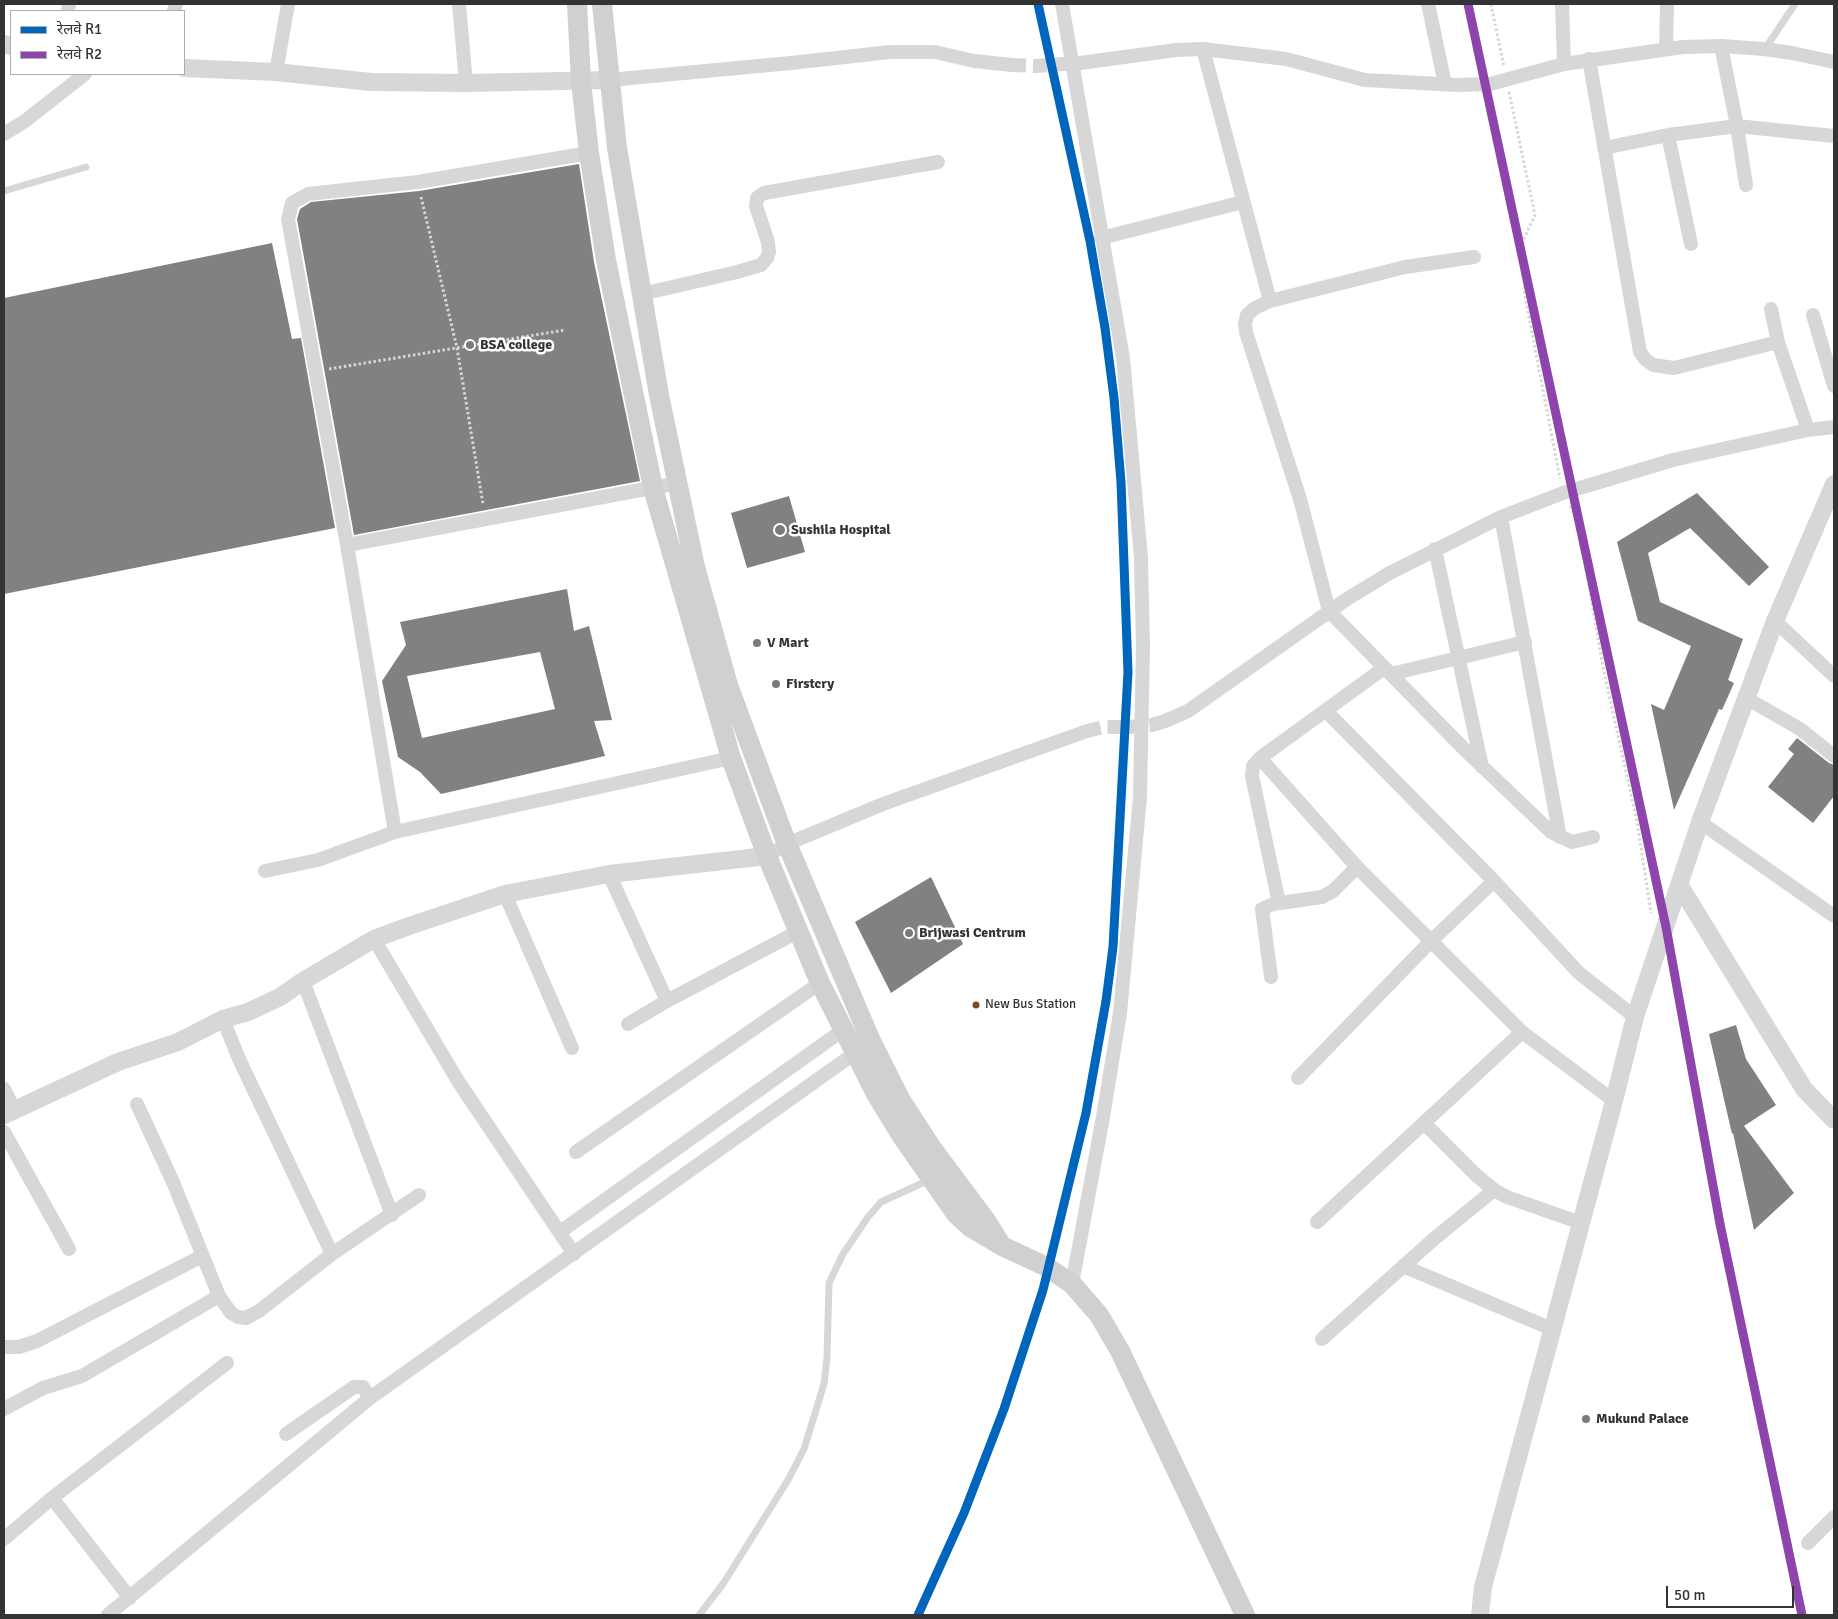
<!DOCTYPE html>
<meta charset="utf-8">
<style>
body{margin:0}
#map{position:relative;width:1838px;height:1619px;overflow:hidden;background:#fff;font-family:Signika,"Noto Sans Devanagari",sans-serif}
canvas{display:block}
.frame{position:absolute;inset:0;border:5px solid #333;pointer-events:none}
.legend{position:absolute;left:10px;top:10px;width:175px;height:65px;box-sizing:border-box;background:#fff;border:1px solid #adadad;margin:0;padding:6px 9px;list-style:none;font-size:15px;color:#333}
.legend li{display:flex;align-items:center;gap:10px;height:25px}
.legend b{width:25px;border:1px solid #adadad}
.scale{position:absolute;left:1666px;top:1586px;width:128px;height:22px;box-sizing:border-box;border:2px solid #333;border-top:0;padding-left:6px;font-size:15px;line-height:18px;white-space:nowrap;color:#333;-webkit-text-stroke:4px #fff;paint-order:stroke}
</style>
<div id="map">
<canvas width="1838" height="1619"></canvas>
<div class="frame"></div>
<ul class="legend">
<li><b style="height:6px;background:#0065bd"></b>रेलवे R1</li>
<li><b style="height:6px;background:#8e44ad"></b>रेलवे R2</li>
</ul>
<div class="scale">50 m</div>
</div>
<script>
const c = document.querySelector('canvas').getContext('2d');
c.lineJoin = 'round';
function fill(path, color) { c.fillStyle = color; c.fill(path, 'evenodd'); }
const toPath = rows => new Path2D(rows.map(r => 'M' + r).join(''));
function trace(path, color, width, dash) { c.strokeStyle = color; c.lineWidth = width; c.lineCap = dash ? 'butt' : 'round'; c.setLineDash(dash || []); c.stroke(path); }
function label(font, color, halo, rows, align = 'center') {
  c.font = font + ' Signika,sans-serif'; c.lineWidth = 5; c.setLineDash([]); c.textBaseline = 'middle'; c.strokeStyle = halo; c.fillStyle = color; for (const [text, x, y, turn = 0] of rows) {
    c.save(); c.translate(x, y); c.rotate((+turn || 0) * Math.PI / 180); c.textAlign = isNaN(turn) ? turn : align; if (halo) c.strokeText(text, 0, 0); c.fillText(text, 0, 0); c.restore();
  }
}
const building = toPath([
 [579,164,594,262,640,481,354,535,297,219,300,209,311,202,419,191],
 [272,243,292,339,301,338,335,528,4,594,4,298],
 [1697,493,1769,567,1749,586,1690,528,1648,553,1660,602,1743,639,1728,680,1734,683,1722,710,1719,709,1674,810,1651,704,1664,710,1691,646,1638,621,1617,542],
 [789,496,805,552,747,568,731,513],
 [567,589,574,631,589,626,612,720,594,721,605,756,441,794,420,772,398,757,382,681,406,645,400,622],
 [540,652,555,709,422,738,407,676],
 [1797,738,1829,763,1834,765,1834,796,1813,823,1768,787,1794,754,1788,749],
 [931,877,963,944,891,993,855,922],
 [1736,1025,1746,1059,1776,1105,1744,1126,1794,1193,1754,1230,1733,1133,1732,1134,1709,1034]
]);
const minorTunnel = toPath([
 [1012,65,1035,66,1080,63],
 [1087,731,1104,727,1129,727,1152,725,1165,721]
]);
const path = toPath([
 [1491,4,1504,67],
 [1509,92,1535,215,1521,245,1525,296,1560,479],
 [421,197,457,348,483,504],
 [329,369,565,330],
 [1570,506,1578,523,1604,672,1637,822,1651,913]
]);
const service = toPath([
 [1765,49,1795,4],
 [4,191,86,167],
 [699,1615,723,1584,788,1480,804,1449,824,1384,827,1357,829,1283,843,1254,868,1217,881,1202,929,1180]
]);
const minor = toPath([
 [459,4,466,83],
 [1062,4,1123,358,1141,558,1143,646,1140,797,1120,1013,1103,1117,1072,1284],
 [1428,4,1445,84],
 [1562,4,1564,64],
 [68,11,69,4],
 [174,11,176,4],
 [1721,46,1737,126,1746,185],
 [1203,49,1270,301],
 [1666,49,1667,4],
 [1589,59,1640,352,1645,359,1653,365,1674,368,1778,342],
 [1080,63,1176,50,1203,49,1286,59,1365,80,1457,85,1490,84,1564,64,1683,47,1721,46,1764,49,1792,53,1834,62],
 [276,72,288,4],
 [609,80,791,63,890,52,935,52,974,61,1012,65],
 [4,134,25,121,85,74],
 [1668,135,1691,244],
 [1604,148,1668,135,1737,126,1834,136],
 [1101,238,1243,202],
 [1474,257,1405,267,1270,301,1255,308,1247,315,1245,324,1246,332,1300,499,1329,611,1466,751,1551,832,1572,842,1593,837],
 [642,294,737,272,761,265,767,258,769,252,768,242,756,206,757,198,764,193,938,162],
 [1771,309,1778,342,1808,430],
 [1813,315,1834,386],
 [1501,517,1560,837],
 [347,545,678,483],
 [1435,549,1482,767],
 [1775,621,1834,676],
 [1391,674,1525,642],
 [1746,698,1800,729,1834,756],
 [1326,711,1494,881,1579,973,1635,1017],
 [1165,721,1188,711,1347,599,1388,574,1501,517,1563,493,1673,460,1808,430,1834,427],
 [1260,758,1357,867,1522,1032,1614,1101],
 [1700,822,1834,916],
 [395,832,347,545,288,219,292,203,308,194,418,182,589,153],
 [767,856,787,844,883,804,1087,731],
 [265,871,318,860,395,832,731,758],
 [609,874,667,1001],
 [505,894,572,1048],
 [1279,903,1252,776,1253,766,1260,758,1384,668],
 [374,939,458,1081,574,1254],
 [1271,977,1262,909,1273,904,1322,897,1333,891,1357,867],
 [303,981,392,1215],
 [223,1019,239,1059,332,1254],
 [628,1024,667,1001,799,931],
 [1298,1078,1430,942,1494,881],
 [4,1089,15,1111],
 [137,1104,173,1182,219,1296,231,1313,238,1317,246,1318,259,1311,332,1254,419,1195],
 [1424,1123,1476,1175,1494,1190,1507,1197,1581,1223],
 [4,1132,69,1249],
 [576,1152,820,983],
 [1317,1222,1522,1032],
 [560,1232,843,1030],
 [1403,1266,1552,1329],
 [1322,1339,1435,1238,1494,1190],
 [4,1347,19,1347,37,1341,202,1256],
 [4,1409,43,1388,82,1376,219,1296],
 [286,1434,354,1387,363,1387,370,1398],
 [52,1498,130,1598],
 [4,1539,52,1498,227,1363],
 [1808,1543,1834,1517],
 [108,1615,370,1398,855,1053,863,1049]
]);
const tertiary = toPath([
 [4,44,11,46],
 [184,68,276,72,371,82,466,83,609,80],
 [1680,886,1804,1089,1834,1120],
 [4,1115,118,1062,178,1042,223,1019,248,1012,280,997,303,981,374,939,409,926,505,894,609,874,767,856],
 [1480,1615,1483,1587,1614,1101,1635,1017,1700,822,1775,621,1834,484]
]);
const secondary = toPath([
 [577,4,581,82,589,153,606,260,653,488,731,758,767,856,820,983,876,1094,901,1135,956,1214,970,1227,1002,1246,1047,1267,1072,1284,1099,1315,1120,1351,1245,1615],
 [602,4,617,148,659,395,695,567,728,685,785,839,870,1039,900,1099,931,1147,987,1222,1000,1243]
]);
const rail = toPath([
 [1468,4,1666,927,1720,1224,1802,1615]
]);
const rail1 = toPath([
 [918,1615,964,1513,1004,1409,1043,1290,1086,1113,1106,1001,1113,947,1128,672,1121,482,1114,398,1105,328,1090,241,1038,4]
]);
const rail2 = toPath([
 [1468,4,1666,927,1720,1224,1802,1615]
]);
const markers = [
 [470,345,5,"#7a7a7a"],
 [780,530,6,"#7a7a7a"],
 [757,643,5,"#7a7a7a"],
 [776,684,5,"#7a7a7a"],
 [909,933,5,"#7a7a7a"],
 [976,1005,4.5,"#7a4b2a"],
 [1586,1419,5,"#7a7a7a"]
];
const busNames = [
 ["New Bus Station",985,1005]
];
const poiNames = [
 ["BSA college",480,345],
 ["Sushila Hospital",791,530],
 ["V Mart",767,643],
 ["Firstcry",786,684],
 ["Brijwasi Centrum",919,933],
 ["Mukund Palace",1596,1419]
];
fill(building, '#818181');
trace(minorTunnel, '#d6d6d6', 14, [14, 7]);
trace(path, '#d6d6d6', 3, [2.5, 2.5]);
trace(service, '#d7d7d7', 7);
trace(minor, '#d7d7d7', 14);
trace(tertiary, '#d7d7d7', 18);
trace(secondary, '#d0d0d0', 20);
trace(rail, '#bebebe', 5.5);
trace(rail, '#fff', 4, [11]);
trace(rail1, '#0065bd', 9);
trace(rail2, '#8e44ad', 9);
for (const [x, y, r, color] of markers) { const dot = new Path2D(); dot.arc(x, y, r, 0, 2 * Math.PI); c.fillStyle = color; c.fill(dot); trace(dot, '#fff', 2); }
label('13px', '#333', '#fff', busNames, 'left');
label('bold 14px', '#333', '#fff', poiNames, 'left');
</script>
